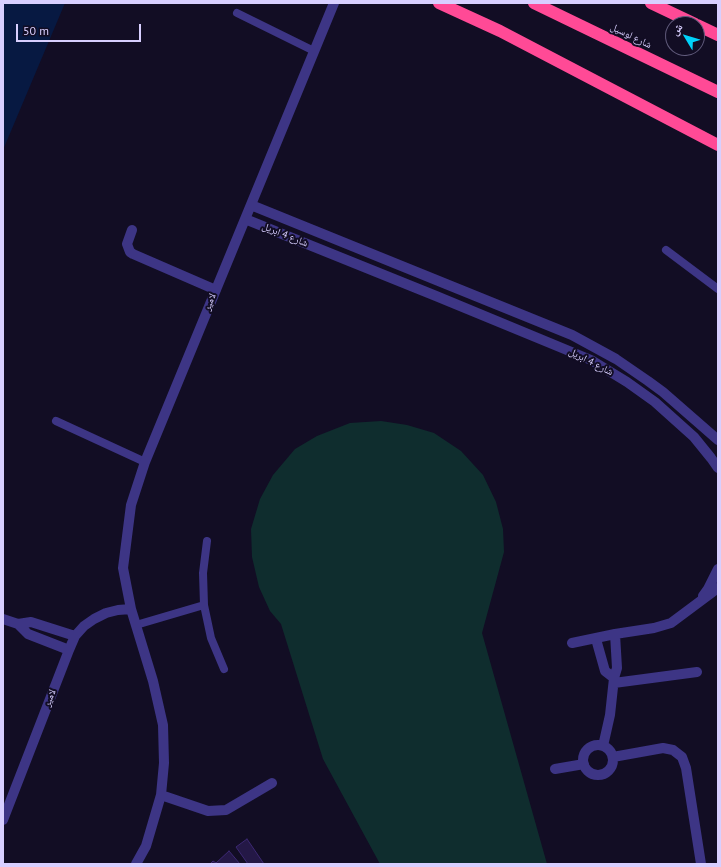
<!DOCTYPE html>
<meta charset="utf-8">
<style>
body{margin:0}
#map{position:relative;width:721px;height:867px;overflow:hidden;background:#120d24;font-family:"PT Sans","Noto Naskh Arabic",sans-serif}
canvas{display:block}
.frame{position:absolute;inset:0;border:4px solid #d8cfff;pointer-events:none}
.north{position:absolute;left:665px;top:16px;width:40px;height:40px;box-sizing:border-box;background:#120d24;border:1px solid #615b7c;border-radius:50%;rotate:308deg;font-size:11px;font-weight:700;line-height:16px;text-align:center;color:#d8cfff}
.north::after{content:'';display:block;margin:auto;width:14px;height:18px;background:#00d2fa;clip-path:polygon(50% 0,100% 100%,50% 72%,0 100%)}
.scale{position:absolute;left:16px;top:24px;width:125px;height:18px;box-sizing:border-box;border:2px solid #d8cfff;border-top:0;padding-left:5px;font-size:12px;line-height:14px;white-space:nowrap;color:#d8cfff;-webkit-text-stroke:3px #120d24;paint-order:stroke}
</style>
<div id="map">
<canvas width="721" height="867"></canvas>
<div class="frame"></div>
<div class="north">ش</div>
<div class="scale">50 m</div>
</div>
<script>
const c = document.querySelector('canvas').getContext('2d');
c.lineJoin = 'round';
function fill(path, color) { c.fillStyle = color; c.fill(path, 'evenodd'); }
const toPath = rows => new Path2D(rows.map(r => 'M' + r).join(''));
function trace(path, color, width, dash) { c.strokeStyle = color; c.lineWidth = width; c.lineCap = dash ? 'butt' : 'round'; c.setLineDash(dash || []); c.stroke(path); }
function label(font, color, halo, rows, align = 'center') {
  c.font = font + ' "PT Sans","Noto Naskh Arabic",sans-serif'; c.lineWidth = 4; c.setLineDash([]); c.textBaseline = 'middle'; c.strokeStyle = halo; c.fillStyle = color; for (const [text, x, y, turn = 0] of rows) {
    c.save(); c.translate(x, y); c.rotate((+turn || 0) * Math.PI / 180); c.textAlign = isNaN(turn) ? turn : align; if (halo) c.strokeText(text, 0, 0); c.fillText(text, 0, 0); c.restore();
  }
}
const green = toPath([
 [381,421,407,425,434,433,461,451,483,475,496,502,503,529,504,552,482,633,547,864,380,864,323,759,281,624,270,611,259,587,252,557,251,529,260,499,273,475,295,449,317,436,350,423]
]);
const water = toPath([
 [3,3,65,3,3,150]
]);
const building = toPath([
 [247,839,264,864,248,864,236,847,247,839],
 [229,851,240,864,210,864,213,861,216,863,229,851]
]);
const lane = toPath([
 [237,13,314,51],
 [666,250,718,289],
 [56,421,145,462],
 [207,541,203,573,204,605,211,638,224,669],
 [136,625,204,605]
]);
const street = toPath([
 [251,205,572,335,616,359,648,381,663,392,718,440],
 [245,219,436,296,591,360,627,382,655,402,694,437,711,458,718,468],
 [132,230,127,244,130,252,133,254,216,290],
 [703,596,708,589,718,569],
 [3,619,18,624,28,634,69,650],
 [18,624,31,622,75,636],
 [596,639,605,671,614,678],
 [572,643,615,634,654,628,671,623,718,588],
 [614,683,697,672],
 '583 760a15 15 0 1 1 30 0a15 15 0 1 1-30 0Z',
 [603,746,610,715,614,678,617,668,615,634],
 [613,757,663,748,673,750,682,757,686,768,701,864],
 [555,769,584,764],
 [161,795,208,811,226,810,272,783],
 [3,820,69,650,75,636,84,626,94,619,106,613,118,610,131,609],
 [136,864,146,846,161,795,164,763,163,725,153,681,131,609,123,568,131,505,145,462,334,3]
]);
const highway = toPath([
 [439,3,500,31,718,145],
 [534,3,718,92],
 [651,3,695,24],
 [697,25,718,35]
]);
const streetNames = [
 ["شارع لوسيل",631,36,26],
 ["شارع 4 ابريل",285,235,22],
 ["لامير",210,302,-68],
 ["شارع 4 ابريل",591,362,27],
 ["لامير",50,698,-69]
];
fill(green, '#0f2d2e');
fill(water, '#071942');
fill(building, '#241846');
trace(building, '#3c2873', 1);
trace(lane, '#3d3585', 8);
trace(street, '#3d3585', 10);
trace(highway, '#ff4a96', 12);
label('10px', '#d8cfff', '#120d24', streetNames);
</script>
